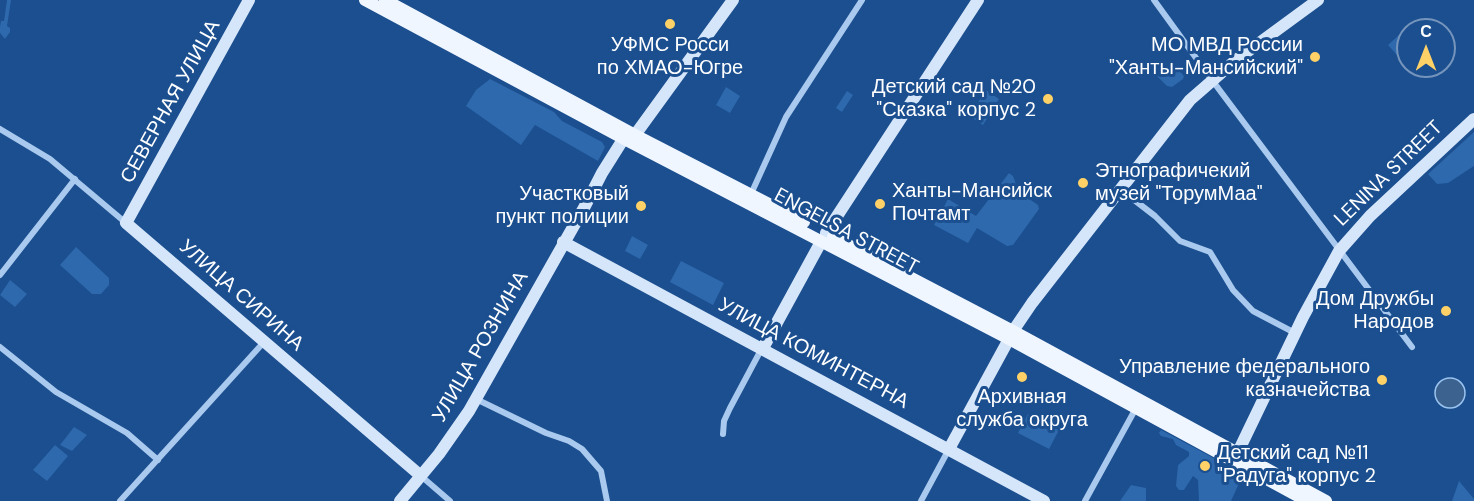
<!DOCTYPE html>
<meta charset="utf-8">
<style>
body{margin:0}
#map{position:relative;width:1474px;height:501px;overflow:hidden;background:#1b4f8f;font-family:"DM Sans",sans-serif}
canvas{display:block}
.north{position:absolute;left:1396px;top:18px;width:60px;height:60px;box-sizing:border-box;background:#1b4f8f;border:2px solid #7695bc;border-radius:50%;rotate:0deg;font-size:16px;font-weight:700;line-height:24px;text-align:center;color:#fff}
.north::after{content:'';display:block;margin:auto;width:21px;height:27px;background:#ffd166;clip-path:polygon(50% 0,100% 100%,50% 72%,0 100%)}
</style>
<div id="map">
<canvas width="1474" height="501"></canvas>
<div class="north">С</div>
</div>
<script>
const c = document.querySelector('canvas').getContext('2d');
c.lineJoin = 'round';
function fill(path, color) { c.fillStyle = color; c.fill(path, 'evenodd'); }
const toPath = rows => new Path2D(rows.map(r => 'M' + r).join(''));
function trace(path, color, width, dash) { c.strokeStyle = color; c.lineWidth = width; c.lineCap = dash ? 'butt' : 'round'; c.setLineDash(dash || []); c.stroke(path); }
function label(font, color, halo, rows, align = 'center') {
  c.font = font + ' "DM Sans",sans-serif'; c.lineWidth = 6; c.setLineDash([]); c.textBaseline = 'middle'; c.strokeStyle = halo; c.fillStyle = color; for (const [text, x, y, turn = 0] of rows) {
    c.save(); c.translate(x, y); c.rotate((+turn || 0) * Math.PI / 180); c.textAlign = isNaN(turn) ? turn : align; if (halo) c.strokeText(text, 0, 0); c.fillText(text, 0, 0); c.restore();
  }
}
const green = toPath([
 [7,0,11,0,7,26,10,28,10,32,5,39,0,33,0,27,1,21,4,21],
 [1400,34,1408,43,1408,59,1404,63,1388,45],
 [1172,62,1184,76,1183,79,1172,87,1167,86,1156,75],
 [490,79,554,112,562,121,602,142,605,147,598,161,535,125,521,145,466,106,476,90],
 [726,87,740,96,730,113,716,105],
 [986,90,999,99,983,125,969,116],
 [847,91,853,95,842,112,836,108],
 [1474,132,1474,166,1448,183,1437,184,1428,174],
 [1009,173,1013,176,1019,192,1038,205,1039,209,1013,245,1007,246,977,228,968,243,934,225,948,199,976,216],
 [632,236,648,245,640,259,625,251],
 [76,247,109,278,109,285,101,294,92,294,60,265],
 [681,261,724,283,713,305,670,282],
 [10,280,27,294,15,307,0,295],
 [1028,414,1059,430,1049,449,1018,433],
 [74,427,87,435,72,451,60,445],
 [1161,430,1219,461,1225,478,1227,476,1227,466,1240,472,1241,479,1231,501,1199,501,1198,480,1193,476,1184,490,1179,490,1176,486,1178,465,1189,456,1189,452,1176,445,1173,439,1161,436,1159,433],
 [55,445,68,456,47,481,33,470],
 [1459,481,1474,499,1474,501,1452,501],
 [1131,485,1146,488,1146,501,1120,501]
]);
const water = toPath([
 '1435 393a15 15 0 1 1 30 0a15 15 0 1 1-30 0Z'
]);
const street = toPath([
 [1154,0,1212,80,1412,347],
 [0,129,50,159,126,223],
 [1120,189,1155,216,1180,241,1210,252,1233,290,1253,311,1295,333],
 [751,194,786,117,862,0],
 [0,275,75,179],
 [0,347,56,392,127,433,158,460],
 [476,399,546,433,569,441,582,449,601,471,607,501],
 [723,434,724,421,730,408,762,348],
 [421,476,450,501],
 [120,501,264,342],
 [921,501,949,449],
 [1085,501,1136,408]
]);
const secondary = toPath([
 [249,0,126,223,421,476],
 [635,135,733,0],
 [826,233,978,0],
 [563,242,1044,501],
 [1013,331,1032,303,1190,100,1236,60,1318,0],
 [763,348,822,240],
 [949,449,1009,339],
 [1238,452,1303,317,1339,251,1370,216,1474,119],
 [400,501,439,454,469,411,585,206,602,173,624,138]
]);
const primary = toPath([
 [365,0,630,142,1009,339,1307,501],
 [385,0,635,135,804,222],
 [833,237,1013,331,1326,501]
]);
const markers = [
 [670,24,6,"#ffd166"],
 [1315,57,6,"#ffd166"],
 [1048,99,6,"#ffd166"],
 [1083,183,6,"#ffd166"],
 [880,204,6,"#ffd166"],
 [641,206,6,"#ffd166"],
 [1446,311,6,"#ffd166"],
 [1022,377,6,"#ffd166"],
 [1382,380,6,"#ffd166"],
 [1205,466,6,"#ffd166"]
];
const poiNames = [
 ["УФМС Росси",670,46,"center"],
 ["по ХМАО-Югре",670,69,"center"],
 ["МО МВД России",1303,46],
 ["\"Ханты-Мансийский\"",1303,69],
 ["Детский сад №20",1036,88],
 ["\"Сказка\" корпус 2",1036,111],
 ["Этнографичекий",1095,172,"left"],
 ["музей \"ТорумМаа\"",1095,195,"left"],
 ["Ханты-Мансийск",892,192,"left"],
 ["Почтамт",892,215,"left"],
 ["Участковый",629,195],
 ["пункт полиции",629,218],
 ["Дом Дружбы",1434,300],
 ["Народов",1434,323],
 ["Управление федерального",1370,368],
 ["казначейства",1370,391],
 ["Архивная",1022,398,"center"],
 ["служба округа",1022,421,"center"],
 ["Детский сад №11",1217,454,"left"],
 ["\"Радуга\" корпус 2",1217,477,"left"]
];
const streetNames = [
 ["СЕВЕРНАЯ УЛИЦА",171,102,-61],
 ["LENINA STREET",1389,174,-44],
 ["ENGELSA STREET",846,232,28],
 ["УЛИЦА СИРИНА",241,296,41],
 ["УЛИЦА РОЗНИНА",481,347,-60],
 ["УЛИЦА КОМИНТЕРНА",813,354,28]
];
fill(green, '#2e69ad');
fill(water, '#3c6290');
trace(water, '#9cc4f0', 1.5);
trace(street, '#a9c9ee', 6);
trace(secondary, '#d6e6fa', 12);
trace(primary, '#f0f6ff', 12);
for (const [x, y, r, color] of markers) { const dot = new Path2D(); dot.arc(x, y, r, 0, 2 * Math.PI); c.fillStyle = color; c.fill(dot); trace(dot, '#1b4f8f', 2); }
label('20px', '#fff', '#1b4f8f', poiNames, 'right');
label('20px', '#fff', '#1b4f8f', streetNames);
</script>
